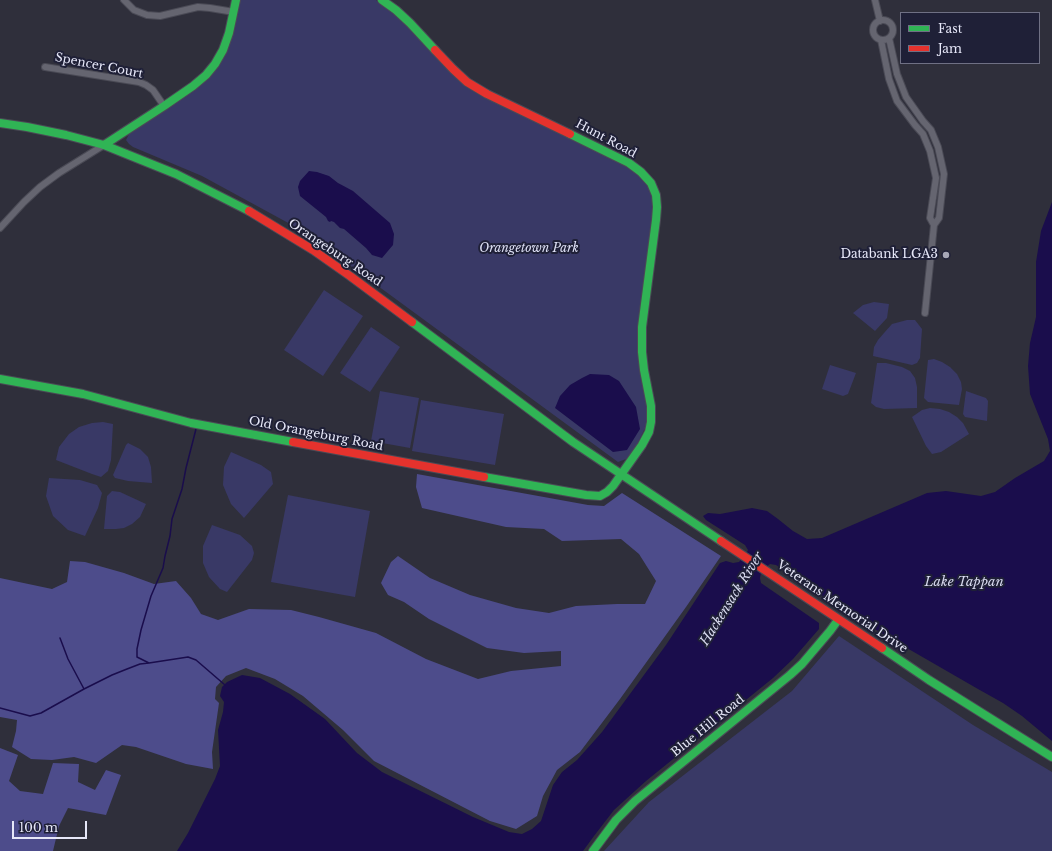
<!DOCTYPE html>
<style>
body{margin:0}
#map{position:relative;width:1052px;height:851px;overflow:hidden;background:#2f2f3b;font-family:"Libre Baskerville",serif}
canvas{display:block}
.legend{position:absolute;left:900px;top:12px;width:140px;height:52px;box-sizing:border-box;background:#1f2037;border:1px solid #6f7084;margin:0;padding:5px 7px;list-style:none;font-size:12px;color:#e6e7f8}
.legend li{display:flex;align-items:center;gap:8px;height:20px}
.legend b{width:20px;border:1px solid #6f7084}
.scale{position:absolute;left:12px;top:821px;width:75px;height:18px;box-sizing:border-box;border:2px solid #e6e7f8;border-top:0;padding-left:5px;font-size:12px;line-height:14px;white-space:nowrap;color:#e6e7f8;-webkit-text-stroke:3px #1f2037;paint-order:stroke}
</style>
<div id="map">
<canvas width="1052" height="851"></canvas>
<ul class="legend">
<li><b style="height:5px;background:#30b455"></b>Fast</li>
<li><b style="height:5px;background:#e5322d"></b>Jam</li>
</ul>
<div class="scale">100 m</div>
</div>
<script>
const c = document.querySelector('canvas').getContext('2d');
c.lineJoin = 'round';
function fill(path, color) { c.fillStyle = color; c.fill(path, 'evenodd'); }
const toPath = rows => new Path2D(rows.map(r => 'M' + r).join(''));
function trace(path, color, width, dash) { c.strokeStyle = color; c.lineWidth = width; c.lineCap = dash ? 'butt' : 'round'; c.setLineDash(dash || []); c.stroke(path); }
function label(font, color, halo, rows, align = 'center') {
  c.font = font + ' "Libre Baskerville",serif'; c.lineWidth = 4; c.setLineDash([]); c.textBaseline = 'middle'; c.strokeStyle = halo; c.fillStyle = color; for (const [text, x, y, turn = 0] of rows) {
    c.save(); c.translate(x, y); c.rotate((+turn || 0) * Math.PI / 180); c.textAlign = isNaN(turn) ? turn : align; if (halo) c.strokeText(text, 0, 0); c.fillText(text, 0, 0); c.restore();
  }
}
const green = toPath([
 [239,0,376,0,395,14,404,22,458,78,626,163,642,177,652,191,655,208,653,227,638,323,638,354,648,409,646,426,635,449,626,459,618,462,303,231,202,176,133,147,129,144,126,140,129,134,134,129,196,89,210,75],
 [324,290,363,316,323,376,284,350],
 [874,302,889,304,887,318,875,331,853,313,863,305],
 [907,320,915,320,922,329,920,358,917,363,912,365,873,356,874,347,878,340,884,333,892,324],
 [371,327,400,347,370,392,340,373],
 [934,359,942,362,950,367,957,374,961,382,962,389,959,405,928,402,924,398,928,360],
 [877,363,886,363,902,367,910,371,915,378,917,387,917,408,884,409,876,407,871,403],
 [830,365,856,373,848,394,843,396,822,389],
 [380,391,419,398,410,448,371,441],
 [966,391,986,398,988,401,987,421,965,417,963,414],
 [421,400,504,414,495,465,412,451],
 [930,408,940,409,949,412,957,417,963,423,969,434,941,452,932,454,926,446,912,417,922,410],
 [103,422,113,424,111,460,108,471,101,477,92,474,56,460,59,447,69,434,79,427,92,423],
 [128,443,140,449,148,457,151,467,152,483,128,481,115,478,113,475,126,445],
 [231,452,261,465,271,472,273,484,244,518,231,504,223,485,224,467],
 [49,478,80,480,97,485,102,493,98,508,85,536,68,530,53,516,46,496],
 [112,491,120,492,146,504,140,517,132,524,124,528,116,529,104,529,107,496],
 [288,495,370,511,355,597,271,582],
 [212,525,240,535,252,546,254,553,252,560,227,592,220,589,209,577,203,563,203,546],
 [839,636,973,725,1052,772,1052,851,604,851,649,802,792,691]
]);
const forest = toPath([
 [417,474,588,505,604,506,622,493,721,556,686,607,620,699,580,752,557,770,543,796,537,816,516,829,490,821,374,761,343,730,303,696,275,679,246,668,226,676,216,687,215,699,219,703,212,752,213,769,186,764,136,747,122,745,96,763,74,757,52,760,31,759,12,747,16,731,17,720,0,717,0,578,52,589,67,582,70,561,85,562,124,573,154,584,176,581,191,598,201,614,218,620,249,609,291,610,319,617,376,633,426,659,478,679,511,671,561,666,561,651,524,653,487,648,429,619,404,602,388,595,381,583,391,562,398,556,430,578,470,595,516,608,549,613,576,606,617,604,645,604,656,581,639,554,621,539,562,541,544,529,506,527,422,508,416,487],
 [0,748,18,755,9,781,20,791,43,794,53,763,79,764,78,782,95,790,106,770,121,775,106,815,68,808,59,826,53,851,0,851]
]);
const water = toPath([
 [309,171,317,172,329,176,338,183,353,191,390,223,394,234,393,245,382,258,372,255,366,248,344,229,340,228,334,222,331,221,330,222,328,221,326,217,300,196,298,187,300,181],
 [1052,202,1052,741,1022,716,1003,703,978,689,893,640,853,616,776,565,770,564,766,567,761,573,760,578,761,583,819,623,819,629,793,659,773,678,646,781,614,810,594,836,583,851,177,851,188,833,215,779,220,766,218,730,223,712,224,702,220,696,222,687,227,682,242,675,260,678,290,694,325,719,357,753,382,772,473,817,509,832,522,834,532,829,541,821,553,785,562,772,577,760,602,732,666,645,720,563,726,561,733,563,739,562,746,554,748,550,745,545,706,520,703,516,708,513,720,514,752,508,767,511,778,519,793,531,807,539,822,538,927,493,946,491,981,496,995,492,1015,478,1044,461,1050,451,1048,439,1030,394,1028,366,1030,343,1036,317,1036,262,1041,231],
 [590,374,609,375,619,381,636,407,640,429,627,450,613,452,555,408,560,396,570,385,582,378]
]);
const stream = toPath([
 [196,429,186,468,182,489,172,519,170,536,165,556,163,568,151,596,141,630,137,649,137,657,149,663,188,657,196,660,225,685],
 [60,638,68,659,84,689,112,675,127,669,140,664,149,663],
 [0,708,30,716,41,713,84,689]
]);
const street = toPath([
 [124,0,134,10,147,15,160,16,198,7,210,8,234,12],
 [875,0,880,21],
 '873 30a10 10 0 1 1 20 0a10 10 0 1 1-20 0Z',
 [889,38,897,74,906,97,923,121,931,130,938,147,944,174,939,218,934,225,925,313],
 [881,40,889,79,897,101,915,125,923,134,930,151,936,178,930,218,934,225],
 [45,67,139,82,146,85,153,90,164,106],
 [0,228,24,202,40,187,59,173,104,145]
]);
const fast = toPath([
 [382,0,396,10,410,23,435,50],
 [0,123,27,127,66,135,104,145,176,174,249,211],
 [104,145,164,106,193,86,206,75,215,64,223,50,229,33,236,0],
 [412,322,573,442,721,541],
 [0,379,83,394,191,423,293,442],
 [484,477,586,495,600,496,607,492,613,486,642,445,649,432,651,422,651,406,644,370,642,352,642,327,656,220,657,207,656,195,651,183,641,172,629,163,570,134],
 [882,648,929,680,1052,757],
 [593,851,616,820,635,801,790,675,802,664,830,631,838,620]
]);
const jam = toPath([
 [435,50,453,69,467,82,487,94,570,134],
 [249,211,313,250,350,276,412,322],
 [293,442,484,477],
 [721,541,882,648]
]);
const markers = [
 [946,255,4,"#a6a7b6"]
];
const streetNames = [
 ["Spencer Court",99,66,11],
 ["Hunt Road",606,139,28],
 ["Orangeburg Road",335,253,34],
 ["Old Orangeburg Road",316,434,11],
 ["Veterans Memorial Drive",842,607,34],
 ["Blue Hill Road",708,726,-39]
];
const parkNames = [
 ["Orangetown Park",529,249]
];
const poiNames = [
 ["Databank LGA3",938,255]
];
const waterNames = [
 ["Lake Tappan",964,582],
 ["Hackensack River",732,599,-58]
];
fill(green, '#393966');
fill(forest, '#4d4c8b');
fill(water, '#1a0d4c');
trace(stream, '#1a0d4c', 1.5);
trace(street, '#4a4a55', 8);
trace(fast, '#4a4a55', 10);
trace(jam, '#4a4a55', 10);
trace(street, '#656570', 6);
trace(fast, '#30b455', 8);
trace(jam, '#e5322d', 8);
for (const [x, y, r, color] of markers) { const dot = new Path2D(); dot.arc(x, y, r, 0, 2 * Math.PI); c.fillStyle = color; c.fill(dot); trace(dot, '#1f2037', 1.5); }
label('12px', '#e6e7f8', '#1f2037', streetNames);
label('italic 12px', '#dee0f5', '#1f2037', parkNames);
label('12px', '#e6e7f8', '#1f2037', poiNames, 'right');
label('italic 13px', '#d8daef', '#1f2037', waterNames);
</script>
